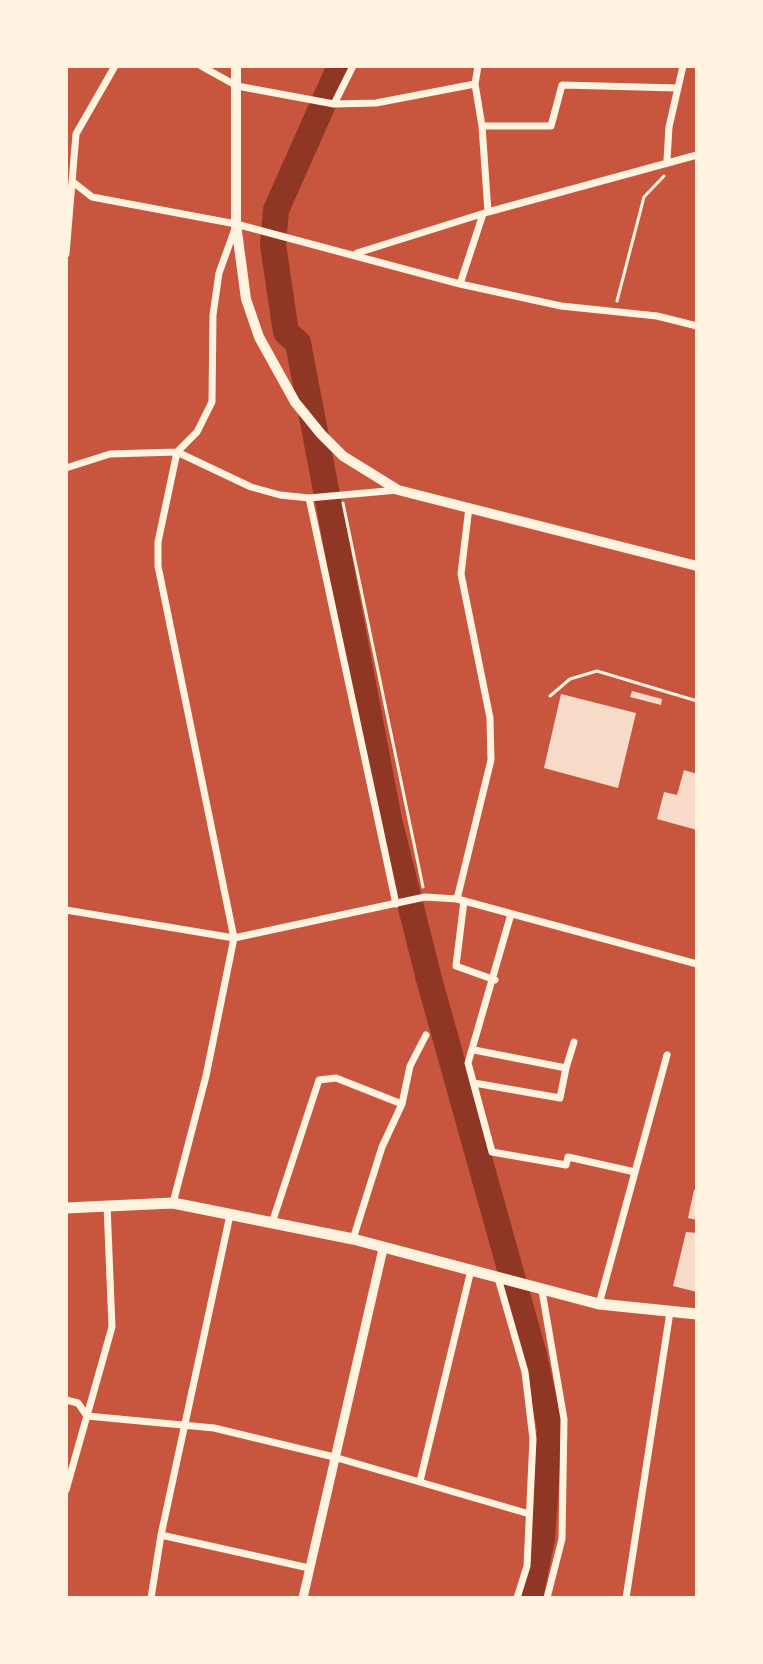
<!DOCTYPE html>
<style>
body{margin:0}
#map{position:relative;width:763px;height:1664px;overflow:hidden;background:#c8553d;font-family:"Fira Sans",sans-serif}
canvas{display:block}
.frame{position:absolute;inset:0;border:68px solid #fff3e0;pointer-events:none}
</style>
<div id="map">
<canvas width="763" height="1664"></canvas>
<div class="frame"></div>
</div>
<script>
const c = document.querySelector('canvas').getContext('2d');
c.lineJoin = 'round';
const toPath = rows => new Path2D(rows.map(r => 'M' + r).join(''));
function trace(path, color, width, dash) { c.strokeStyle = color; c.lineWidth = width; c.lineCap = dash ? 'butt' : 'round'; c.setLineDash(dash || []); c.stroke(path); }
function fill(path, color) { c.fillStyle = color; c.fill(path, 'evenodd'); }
const river = toPath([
 [340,66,276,210,273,245,286,332,298,343,389,820,429,979,534,1355,550,1428,542,1538,530,1598]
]);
const building = toPath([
 [632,691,662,699,661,705,630,697],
 [561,694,636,713,618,788,544,768],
 [684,770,697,774,697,830,657,819,664,792,677,795],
 [694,1190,697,1190,697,1220,688,1218],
 [686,1232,697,1233,697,1292,673,1286]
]);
const path = toPath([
 [617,301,644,197,664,176],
 [343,503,423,887]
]);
const service = toPath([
 [550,696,570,679,597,671,697,701]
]);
const minor = toPath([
 [201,66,237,86,334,104,376,103,475,84],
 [478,66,475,84,482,126,488,212],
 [334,104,353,66],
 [482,126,551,126,562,85,677,88],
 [667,160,669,127,683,66],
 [73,182,92,197,236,224,460,284,561,306,657,316,697,326],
 [357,253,488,212,697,155],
 [66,254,76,134,115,66],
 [460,284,483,214],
 [66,468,110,454,177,452,251,487,280,495,309,498,398,490],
 [309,498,396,904],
 [457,899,491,760,490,718,461,574,469,507],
 [464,901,456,966,495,980],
 [66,910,234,938,425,897,457,899,697,964],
 [511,914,468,1063,492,1152,566,1165,568,1157,635,1172],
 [474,1050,566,1068,560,1098,474,1083],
 [566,1068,574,1042],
 [402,1104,410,1066,426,1035],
 [173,1203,206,1076,234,938,158,566,158,542,177,452,197,432,212,402,213,315,219,273,236,226],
 [272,1223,319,1080,336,1078,402,1104,382,1147,353,1239],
 [498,1278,525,1372,533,1439,527,1566,517,1598],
 [542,1291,564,1419,562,1539,547,1598],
 [599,1304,667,1055],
 [66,1400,78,1403,87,1416,214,1428,334,1457,526,1513],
 [420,1481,471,1270],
 [66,1490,112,1327,107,1205],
 [161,1535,309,1568],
 [151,1598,161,1535,230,1215],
 [626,1598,670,1312]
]);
const tertiary = toPath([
 [303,1598,383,1249]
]);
const secondary = toPath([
 [236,66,236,224,246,299,259,337,295,402,321,434,343,456,398,490,697,566]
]);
const primary = toPath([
 [66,1208,173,1203,353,1239,599,1304,697,1314]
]);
trace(river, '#8f3625', 26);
fill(building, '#f7dbc8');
trace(path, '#fff3e0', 3);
trace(service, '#fff3e0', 3);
trace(minor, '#fff3e0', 7);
trace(tertiary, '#fff3e0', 9);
trace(secondary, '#fff3e0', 10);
trace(primary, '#fff3e0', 11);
</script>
